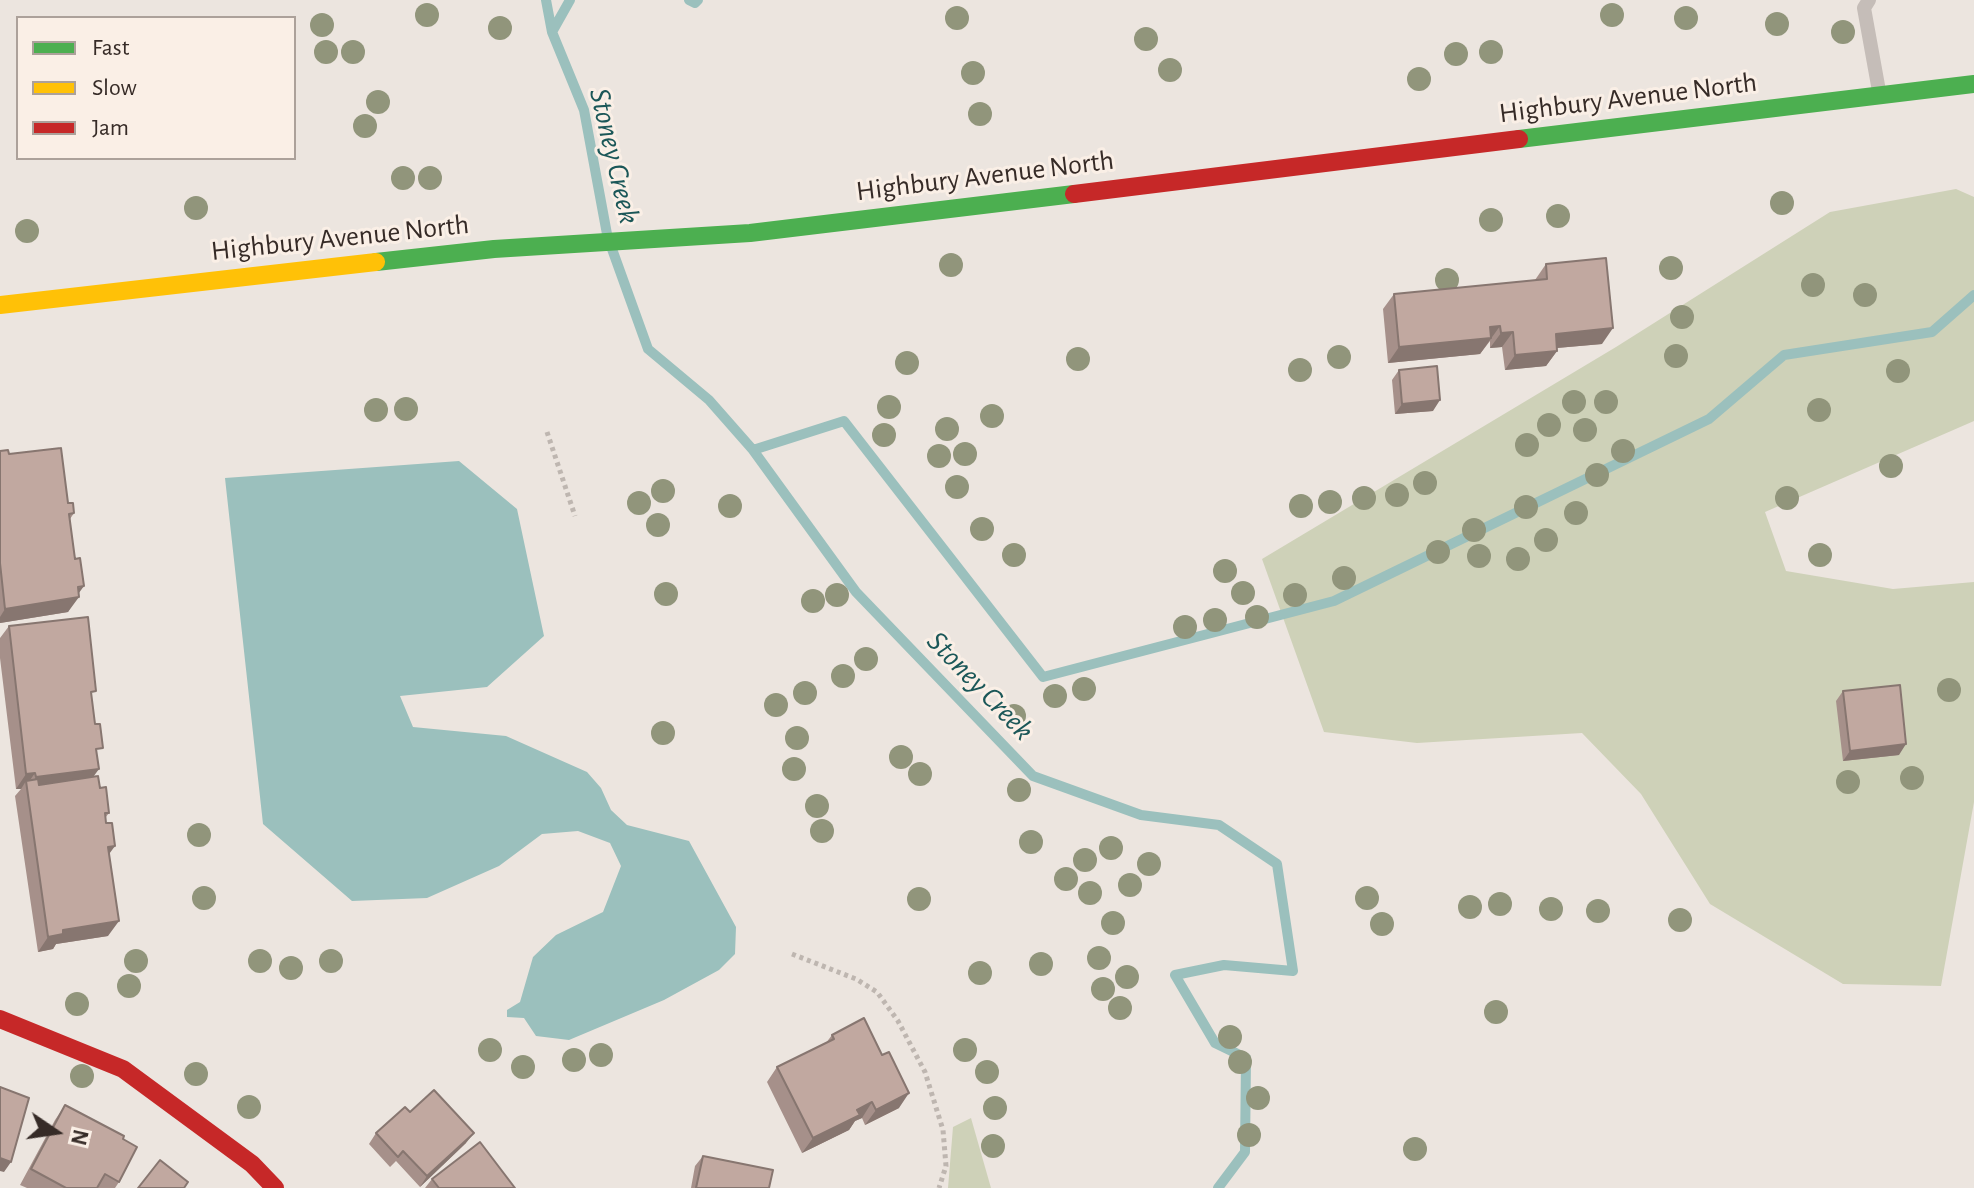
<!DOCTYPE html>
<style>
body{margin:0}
#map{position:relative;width:1974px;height:1188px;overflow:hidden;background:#ece5df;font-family:"Alegreya Sans",sans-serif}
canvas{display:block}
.legend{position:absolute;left:16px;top:16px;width:280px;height:144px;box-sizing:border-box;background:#faefe6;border:2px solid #aca19a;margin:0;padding:10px 14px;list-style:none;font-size:24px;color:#362b27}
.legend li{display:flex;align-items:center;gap:16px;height:40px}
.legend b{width:40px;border:2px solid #aca19a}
.north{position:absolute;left:16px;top:1092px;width:80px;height:80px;-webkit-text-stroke:6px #faefe6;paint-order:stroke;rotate:103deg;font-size:22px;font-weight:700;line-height:32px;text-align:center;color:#362b27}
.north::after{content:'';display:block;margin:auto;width:28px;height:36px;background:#362b27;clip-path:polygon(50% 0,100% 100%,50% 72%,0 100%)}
</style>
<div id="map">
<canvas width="1974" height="1188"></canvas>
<ul class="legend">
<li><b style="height:10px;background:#4caf50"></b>Fast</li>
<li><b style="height:10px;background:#ffc107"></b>Slow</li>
<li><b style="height:10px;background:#c62828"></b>Jam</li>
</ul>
<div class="north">N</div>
</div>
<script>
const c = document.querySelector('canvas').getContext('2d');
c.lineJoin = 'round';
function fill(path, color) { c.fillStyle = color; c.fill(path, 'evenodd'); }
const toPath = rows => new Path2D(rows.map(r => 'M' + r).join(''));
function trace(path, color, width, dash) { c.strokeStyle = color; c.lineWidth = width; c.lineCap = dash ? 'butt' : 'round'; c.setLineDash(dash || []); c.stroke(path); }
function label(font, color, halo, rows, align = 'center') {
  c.font = font + ' "Alegreya Sans",sans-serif'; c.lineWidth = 6; c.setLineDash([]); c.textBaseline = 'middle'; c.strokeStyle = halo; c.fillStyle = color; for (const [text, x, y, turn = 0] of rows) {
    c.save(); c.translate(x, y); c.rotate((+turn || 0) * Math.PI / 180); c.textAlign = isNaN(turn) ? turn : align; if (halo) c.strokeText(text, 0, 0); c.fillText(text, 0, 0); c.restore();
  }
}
const green = toPath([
 [1956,189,1974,197,1974,421,1765,512,1786,571,1893,589,1974,582,1974,802,1941,986,1843,984,1710,904,1641,794,1582,733,1417,743,1324,732,1262,559,1616,347,1830,212],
 [971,1118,991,1188,948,1188,953,1127]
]);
const water = toPath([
 [459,461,517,509,544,636,487,687,400,696,413,727,506,736,587,772,601,788,611,810,627,825,689,841,736,927,735,954,719,970,664,1000,569,1040,536,1036,524,1018,507,1017,507,1010,520,1002,533,957,556,935,603,912,621,866,610,843,578,831,542,834,499,866,427,898,352,901,263,824,225,478]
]);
const stream = toPath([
 [546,0,552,32],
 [570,0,552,32,584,110,607,234],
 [689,0,695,3,698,0],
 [612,249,648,349,709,400,753,450,856,592,1033,776,1141,815,1219,825,1277,864,1293,971,1224,965,1175,975,1215,1043,1246,1058,1245,1152,1218,1188],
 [753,450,844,421,1043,677,1334,601,1709,419,1784,355,1932,332,1974,295]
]);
const path = toPath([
 [547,432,575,516],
 [792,954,856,979,877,992,898,1021,925,1072,943,1130,946,1166,939,1188]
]);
const lane = toPath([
 [1869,0,1864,8,1879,91]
]);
const fast = toPath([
 [1519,139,1974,84],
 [376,262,494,249,750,233,1074,194]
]);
const slow = toPath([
 [0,305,376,262]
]);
const jam = toPath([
 [1074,194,1519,139],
 [0,1019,123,1069,252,1164,275,1188]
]);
const trees = [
 [427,15],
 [1612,15],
 [957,18],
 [1686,18],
 [1777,24],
 [322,25],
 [500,28],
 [1843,32],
 [1146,39],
 [326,52],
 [353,52],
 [1491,52],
 [1456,54],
 [1170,70],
 [973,73],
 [1419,79],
 [378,102],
 [980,114],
 [365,126],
 [403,178],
 [430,178],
 [1782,203],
 [196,208],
 [1558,216],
 [1491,220],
 [27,231],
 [951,265],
 [1671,268],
 [1447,280],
 [1813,285],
 [1865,295],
 [1682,317],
 [1676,356],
 [1339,357],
 [1078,359],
 [907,363],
 [1300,370],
 [1898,371],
 [1574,402],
 [1606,402],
 [889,407],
 [406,409],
 [376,410],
 [1819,410],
 [992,416],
 [1549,425],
 [947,429],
 [1585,430],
 [884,435],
 [1527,445],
 [1623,451],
 [965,454],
 [939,456],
 [1891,466],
 [1597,475],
 [1425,483],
 [957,487],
 [663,491],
 [1397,495],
 [1364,498],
 [1787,498],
 [1330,502],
 [639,503],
 [730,506],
 [1301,506],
 [1526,507],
 [1576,513],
 [658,525],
 [982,529],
 [1474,530],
 [1546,540],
 [1438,552],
 [1014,555],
 [1820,555],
 [1479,556],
 [1518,559],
 [1225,571],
 [1344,578],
 [1243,593],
 [666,594],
 [837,595],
 [1295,595],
 [813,601],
 [1257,617],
 [1215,620],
 [1185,627],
 [866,659],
 [843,676],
 [1084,689],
 [1949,690],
 [805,693],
 [1055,696],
 [776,705],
 [1014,716],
 [663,733],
 [797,738],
 [901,757],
 [794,769],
 [920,774],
 [1912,778],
 [1848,782],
 [1019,790],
 [817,806],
 [822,831],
 [199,835],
 [1031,842],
 [1111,848],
 [1085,860],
 [1149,864],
 [1066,879],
 [1130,885],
 [1090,893],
 [204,898],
 [1367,898],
 [919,899],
 [1500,904],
 [1470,907],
 [1551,909],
 [1598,911],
 [1680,920],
 [1113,923],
 [1382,924],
 [1099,958],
 [136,961],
 [260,961],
 [331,961],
 [1041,964],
 [291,968],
 [980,973],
 [1127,977],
 [129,986],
 [1103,989],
 [77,1004],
 [1120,1008],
 [1496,1012],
 [1230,1037],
 [490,1050],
 [965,1050],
 [601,1055],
 [574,1060],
 [1240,1062],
 [523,1067],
 [987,1072],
 [196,1074],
 [82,1076],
 [1258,1098],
 [249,1107],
 [995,1108],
 [1249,1135],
 [993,1146],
 [1415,1149]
];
const wall = toPath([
 [1546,264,1602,344,1557,348,1557,351,1546,366,1505,370,1502,347,1490,348,1490,341,1480,354,1388,363,1383,309,1394,294,1535,280],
 [1399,370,1433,411,1395,414,1392,380],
 [0,451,9,454,74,513,70,519,78,593,68,612,0,623],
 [9,626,91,698,97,756,93,777,100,788,109,813,105,818,109,855,108,936,56,944,53,949,38,952,15,796,21,789,16,789,0,658,0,638],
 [1843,691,1899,755,1843,761,1836,701],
 [832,1035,899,1108,865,1125,862,1118,855,1121,849,1130,802,1153,767,1082,777,1067,826,1043],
 [65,1105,123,1139,119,1182,115,1188,27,1188,20,1185,55,1120],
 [410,1112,466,1143,420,1187,396,1161,390,1167,369,1144,376,1133],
 [703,1156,769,1188,691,1188,695,1166],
 [432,1179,515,1188,425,1188]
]);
const shadedWall = toPath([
 [1500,326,1480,354,1388,363,1399,347,1490,327],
 [1613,328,1602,344,1545,349,1556,334],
 [1513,332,1502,347,1490,348,1501,333],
 [1557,351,1546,366,1505,370,1515,355],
 [1440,400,1433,411,1395,414,1402,404],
 [84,586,76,597,79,597,68,612,0,623,0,617,5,609],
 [1906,744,1899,755,1843,761,1850,751],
 [99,769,88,784,27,790,36,777],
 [35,773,26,786,26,781,21,789,16,789,26,774],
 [115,846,104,861,108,847],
 [119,921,108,936,56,944,53,949,38,952,48,937,63,930],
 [909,1093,899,1108,865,1125,876,1110],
 [872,1102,862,1118,855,1121,849,1130,802,1153,813,1138,857,1110],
 [474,1133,466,1143,420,1187,427,1176],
 [0,1158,11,1162,4,1172,0,1171]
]);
const building = toPath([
 [1606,258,1613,328,1556,334,1557,351,1515,355,1513,332,1501,333,1500,326,1490,327,1491,338,1399,347,1394,294,1547,279,1546,264,1606,258],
 [1437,366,1440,400,1402,404,1399,370,1437,366],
 [61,448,68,503,73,503,74,513,69,514,75,559,80,558,84,586,78,587,79,597,5,609,0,563,0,451,8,450,9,454,61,448],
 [88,617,96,691,91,692,95,724,100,724,103,748,96,749,99,769,36,777,35,773,26,774,9,626,88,617],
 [1900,685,1906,744,1850,751,1843,691,1900,685],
 [98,776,100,788,106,787,109,813,105,813,106,823,112,823,115,846,108,847,119,921,63,930,63,934,48,937,26,781,38,779,39,785,98,776],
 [864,1018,882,1055,889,1052,909,1093,876,1110,872,1102,857,1110,860,1115,813,1138,777,1067,834,1039,832,1035,864,1018],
 [0,1087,29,1098,11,1162,0,1158,0,1087],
 [434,1090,474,1133,427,1176,403,1151,398,1157,376,1133,405,1107,410,1112,434,1090],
 [65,1105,124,1136,123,1139,137,1147,119,1182,105,1174,97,1188,66,1188,31,1169,65,1105],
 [480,1142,515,1188,439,1188,432,1179,480,1142],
 [703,1156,773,1170,769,1188,696,1188,703,1156],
 [160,1160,188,1182,184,1188,138,1188,160,1160]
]);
const streetNames = [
 ["Highbury Avenue North",1628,98,-7],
 ["Highbury Avenue North",985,176,-7],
 ["Highbury Avenue North",340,238,-6]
];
const waterNames = [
 ["Stoney Creek",614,156,77],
 ["Stoney Creek",980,686,46]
];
fill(green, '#ced1b8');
fill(water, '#9bc0bd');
trace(stream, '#9bc0bd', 10);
trace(path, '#beb6b0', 5, [4, 4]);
trace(lane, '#c5bdb8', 14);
trace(fast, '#4caf50', 18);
trace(slow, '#ffc107', 18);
trace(jam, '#c62828', 18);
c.fillStyle = '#91957b';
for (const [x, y] of trees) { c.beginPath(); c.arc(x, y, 12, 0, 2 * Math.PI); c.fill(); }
fill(wall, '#a6908a');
fill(shadedWall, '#877670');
fill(building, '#c1a8a0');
trace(building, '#877670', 2);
label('28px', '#362b27', '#faefe6', streetNames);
label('italic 30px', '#1b5758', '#faefe6', waterNames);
</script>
